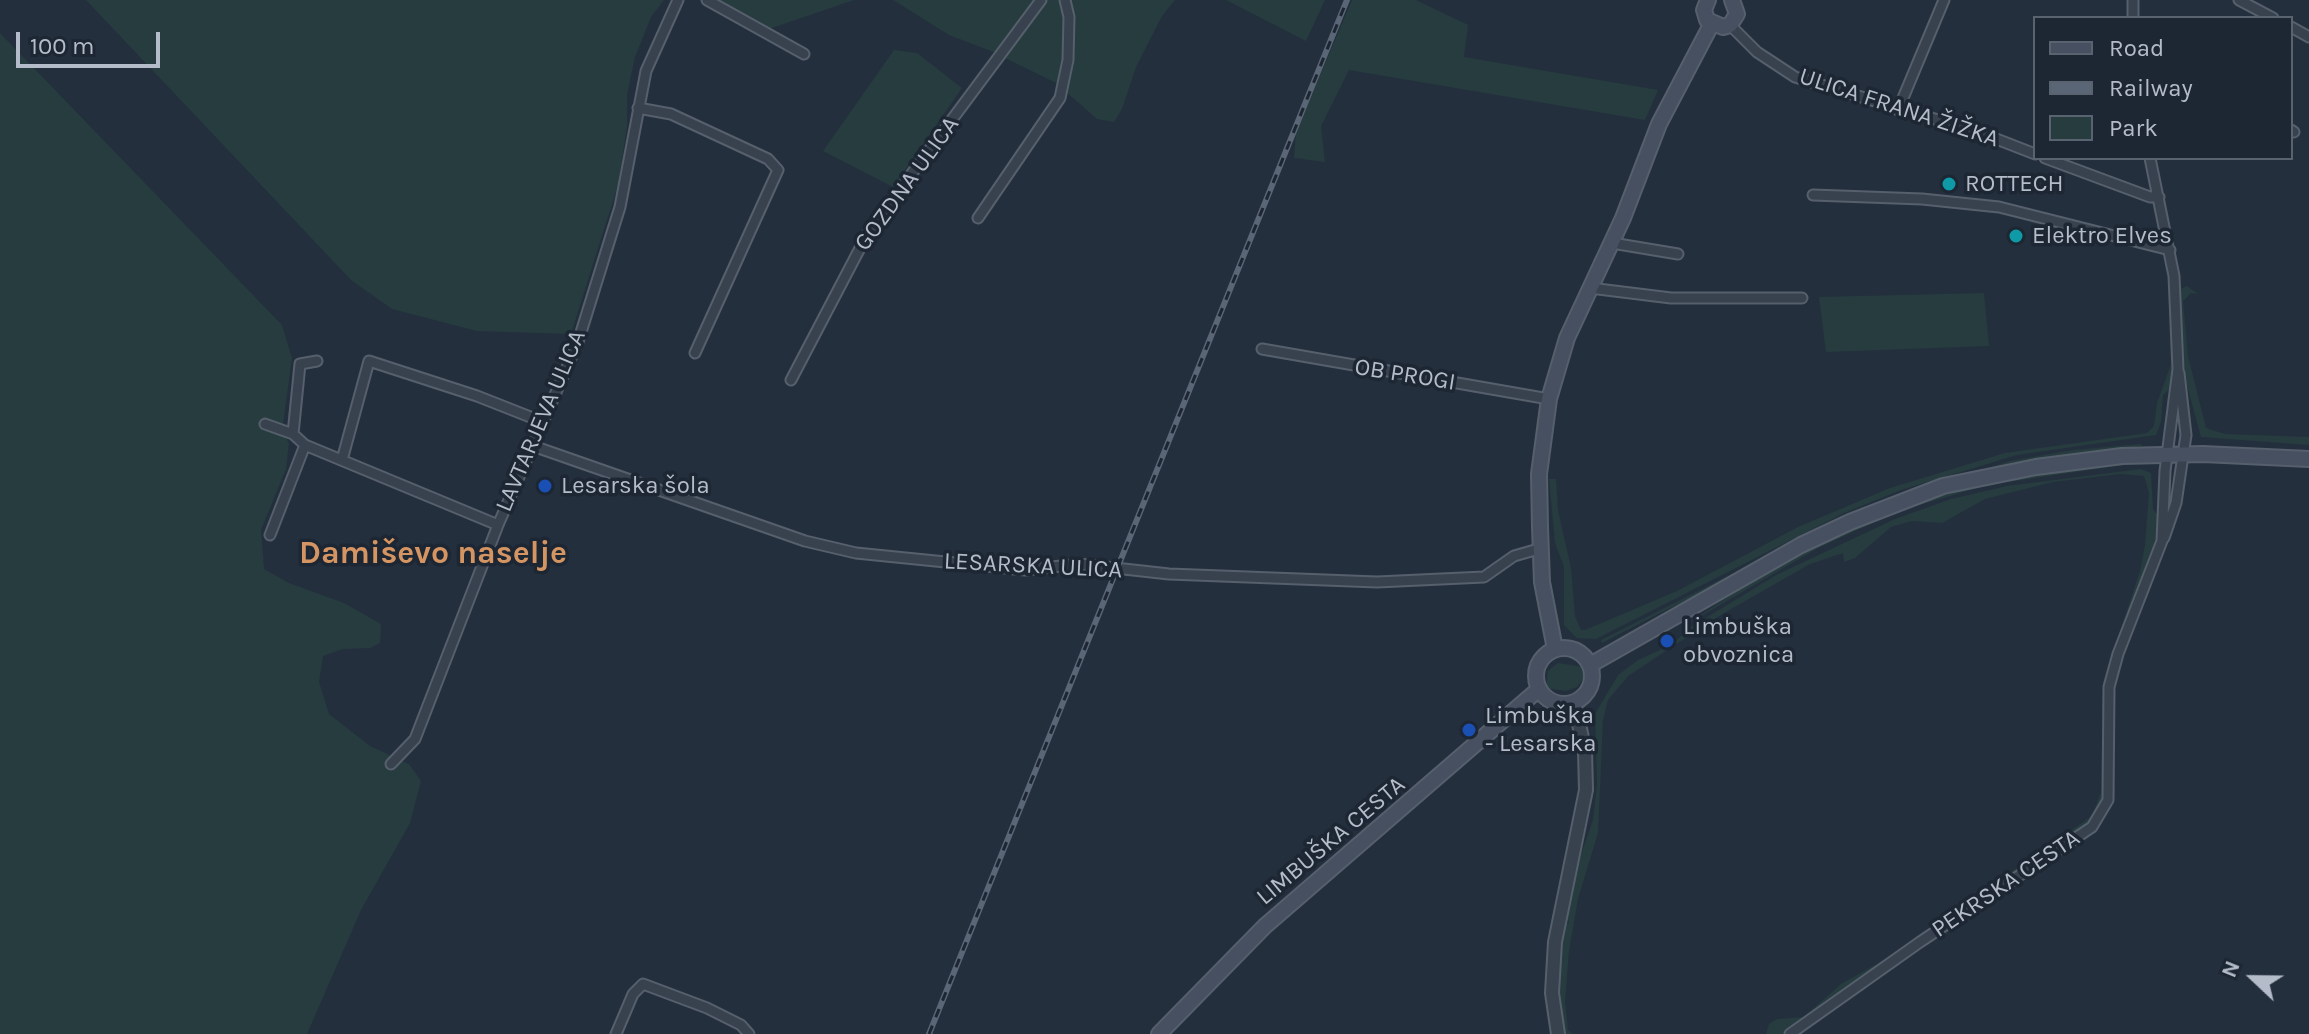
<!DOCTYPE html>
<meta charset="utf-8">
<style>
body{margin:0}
#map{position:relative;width:2309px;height:1034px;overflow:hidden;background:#242f3e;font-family:Karla,sans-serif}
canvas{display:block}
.legend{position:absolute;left:2033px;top:16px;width:260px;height:144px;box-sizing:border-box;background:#1d2633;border:2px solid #59626f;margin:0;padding:10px 14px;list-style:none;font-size:24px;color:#b4bcc9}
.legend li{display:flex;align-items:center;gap:16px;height:40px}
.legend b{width:40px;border:2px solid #59626f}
.north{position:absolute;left:2213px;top:938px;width:80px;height:80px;-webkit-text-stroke:6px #1d2633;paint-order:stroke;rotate:292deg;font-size:22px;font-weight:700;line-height:32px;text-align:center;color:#b4bcc9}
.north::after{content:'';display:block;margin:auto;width:28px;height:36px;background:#b4bcc9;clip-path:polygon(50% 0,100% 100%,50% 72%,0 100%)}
.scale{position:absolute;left:16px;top:32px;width:144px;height:36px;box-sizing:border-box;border:4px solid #b4bcc9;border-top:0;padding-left:10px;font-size:24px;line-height:28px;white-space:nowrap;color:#b4bcc9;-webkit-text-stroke:6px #1d2633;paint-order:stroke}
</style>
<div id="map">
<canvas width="2309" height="1034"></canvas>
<ul class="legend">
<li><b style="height:10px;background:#465061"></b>Road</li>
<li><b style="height:10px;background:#5a6575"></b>Railway</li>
<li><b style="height:22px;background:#263c3f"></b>Park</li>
</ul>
<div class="north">N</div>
<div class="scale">100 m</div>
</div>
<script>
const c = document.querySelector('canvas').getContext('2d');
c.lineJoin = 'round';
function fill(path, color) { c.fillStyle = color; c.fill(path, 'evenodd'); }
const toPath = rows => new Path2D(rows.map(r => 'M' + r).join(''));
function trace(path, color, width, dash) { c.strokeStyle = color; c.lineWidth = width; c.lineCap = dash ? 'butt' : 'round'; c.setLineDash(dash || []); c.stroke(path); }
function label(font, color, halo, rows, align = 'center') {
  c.font = font + ' Karla,sans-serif'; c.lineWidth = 7; c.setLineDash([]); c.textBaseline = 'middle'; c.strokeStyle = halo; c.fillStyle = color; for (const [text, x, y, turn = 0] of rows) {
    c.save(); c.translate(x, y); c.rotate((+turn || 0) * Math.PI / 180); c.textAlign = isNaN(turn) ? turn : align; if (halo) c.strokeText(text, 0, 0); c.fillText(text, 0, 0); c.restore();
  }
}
const green = toPath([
 [86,0,664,0,651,17,635,57,627,95,627,127,618,185,571,334,477,331,392,309,351,280],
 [711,0,854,0,766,30],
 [893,0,1175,0,1162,16,1136,67,1122,109,1114,122,1097,119,1056,83,991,51,949,35],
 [1226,0,1325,0,1306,41],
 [1352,0,1416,0,1468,25,1464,57,1658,90,1645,120,1349,70,1321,126,1325,162,1294,158,1296,132],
 [0,33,282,325,292,358,282,432,289,443,286,469,261,530,264,569,289,583,344,603,381,624,380,643,370,648,343,649,323,656,319,682,329,714,370,746,409,764,421,781,410,823,361,910,307,1034,0,1034],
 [894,50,917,53,962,88,893,187,823,151],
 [2187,286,2198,294,2191,293,2183,301,2188,356,2206,428,2225,434,2309,437,2309,445,2201,437,2185,378,2179,290],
 [1984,293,1989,346,1826,352,1819,297],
 [2174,339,2170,389,2163,395,2161,422,2156,435,2017,455,1901,490,1844,513,1596,639,1577,638,1564,625,1564,567,1555,543,1549,479,1556,479,1558,510,1571,568,1575,616,1581,630,1585,630,1677,591,1798,527,1890,488,2005,453,2147,433,2154,426,2157,403,2171,364,2170,340],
 [2141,444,2142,446,2011,463,1968,476,1668,609,1602,643,1601,640,1843,518,1892,498,2010,461,2073,450],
 [2144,462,1987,485,1899,511,1818,548,1682,627,1773,568,1849,529,1898,510,1984,482,2079,466],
 [2141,469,2151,473,2153,509,2159,517,2158,537,2110,665,2104,704,2104,797,2099,812,2087,826,1862,977,1787,1034,1766,1034,1769,1024,1777,1019,1804,1017,1841,984,1882,961,2092,816,2101,792,2103,683,2140,571,2145,545,2149,493,2144,476,2120,474,2053,482,1985,499,1942,523,1912,521,1891,527,1855,558,1844,562,1843,553,1810,564,1719,616,1628,676,1608,700,1603,720,1598,833,1578,899,1569,951,1565,1002,1568,1030,1573,1034,1563,1034,1558,1001,1559,956,1563,925,1569,923,1566,913,1575,872,1593,820,1597,784,1595,714,1618,675,1638,660,1673,644,1688,629,1776,575,1895,519,1951,499,2007,486],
 [1558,663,1583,667,1583,679,1577,687,1566,691,1546,688,1548,671]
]);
const minor = toPath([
 [707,0,804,54],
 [2239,0,2273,18],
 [2133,18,2133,0],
 [1730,25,1757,52,1795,77,1981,133,2035,154],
 [2291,27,2309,37],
 [638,108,671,114,768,159,778,170,695,353],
 [1898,110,1944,0],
 [2291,130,2294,132],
 [2045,158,2150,197,2159,197],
 [1813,195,1922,199,1999,207,2170,250],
 [978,218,1060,98,1068,60,1069,17,1065,0],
 [1612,243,1678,254],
 [1590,288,1671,298,1802,298],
 [1262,349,1549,399],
 [791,380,869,231,1041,0],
 [265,424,293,434],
 [305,445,293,434,300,364,317,361],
 [533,446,805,541,856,553,1025,570,1079,564,1169,574,1377,582,1484,577,1514,556,1542,548],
 [342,460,369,361,477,396,543,422],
 [270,535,305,445,498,525],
 [2164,538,2176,503,2186,435,2179,373],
 [391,764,415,739,498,525,578,342,620,207,646,71,678,0],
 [616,1034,633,994,643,984,707,1008,741,1025,749,1034],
 [1790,1034,1920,942,2092,827,2108,800,2109,687,2118,654,2162,541,2165,471,2178,369,2174,276,2150,158]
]);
const tertiary = toPath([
 [1558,1034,1552,993,1555,942,1586,790,1585,751,1574,702]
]);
const secondary = toPath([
 [1708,0,1704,10,1707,20,1723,27,1730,25,1737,14,1732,0],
 '1536 676a28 28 0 1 1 56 0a28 28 0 1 1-56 0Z',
 [1555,649,1542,582,1540,527,1539,474,1549,399,1567,338,1623,218,1659,124,1711,25],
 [1590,665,1801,545,1850,522,1943,486,2036,467,2122,456,2203,454,2309,459],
 [1159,1034,1265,926,1539,689]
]);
const rail = toPath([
 [929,1034,1347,0]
]);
const markers = [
 [1949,184,8,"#0f9aa8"],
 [2016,236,8,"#0f9aa8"],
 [545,486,8,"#1a4fb4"],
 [1667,641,8,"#1a4fb4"],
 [1469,730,8,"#1a4fb4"]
];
const streetNames = [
 ["ULICA FRANA ŽIŽKA",1899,108,18],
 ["GOZDNA ULICA",907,184,-54],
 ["OB PROGI",1405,375,9],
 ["LAVTARJEVA ULICA",541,421,-67],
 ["LESARSKA ULICA",1033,566,3],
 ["LIMBUŠKA CESTA",1331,841,-40],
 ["PEKRSKA CESTA",2006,884,-34]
];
const poiNames = [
 ["ROTTECH",1965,184],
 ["Elektro Elves",2032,236],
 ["Lesarska šola",561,486],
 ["Limbuška",1683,627],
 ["obvoznica",1683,655],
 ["Limbuška",1485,716],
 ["- Lesarska",1485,744]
];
const districtNames = [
 ["Damiševo naselje",433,554]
];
fill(green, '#263c3f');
trace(minor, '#565f6c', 13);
trace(tertiary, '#565f6c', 16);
trace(secondary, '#565f6c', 18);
trace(minor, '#38414e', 9);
trace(tertiary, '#38414e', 12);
trace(secondary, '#465061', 14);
trace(rail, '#5a6575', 6);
trace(rail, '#1d2633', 3, [9]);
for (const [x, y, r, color] of markers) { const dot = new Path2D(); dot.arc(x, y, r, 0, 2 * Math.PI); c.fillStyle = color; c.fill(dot); trace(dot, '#1d2633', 3); }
label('24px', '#b4bcc9', '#1d2633', streetNames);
label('24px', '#b4bcc9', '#1d2633', poiNames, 'left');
label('bold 32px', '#d59563', '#1d2633', districtNames);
</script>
